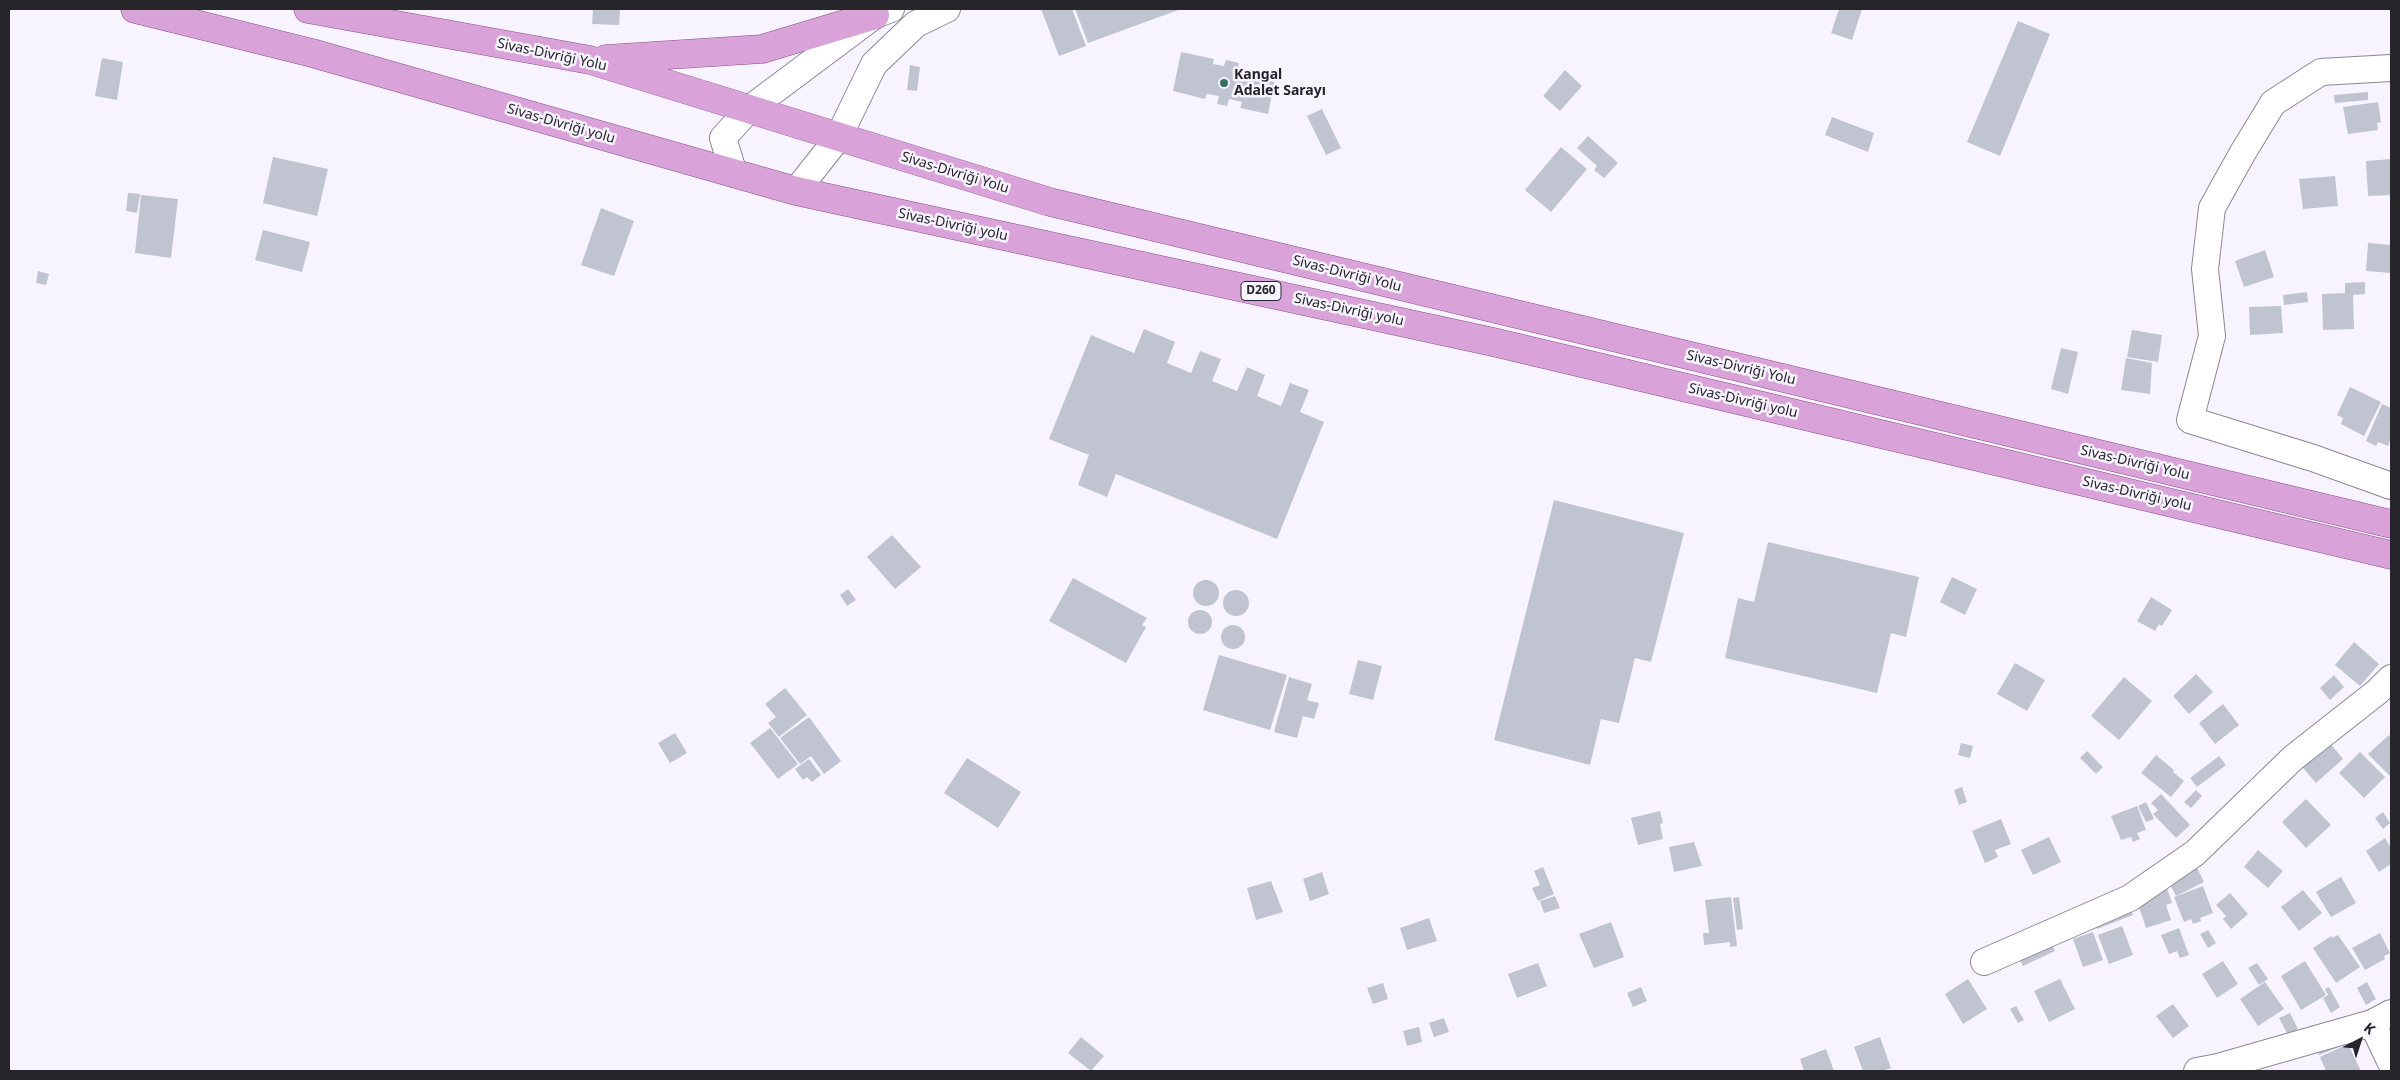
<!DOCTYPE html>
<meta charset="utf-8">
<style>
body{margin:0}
#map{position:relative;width:2400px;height:1080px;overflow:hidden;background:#f7f4ff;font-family:"Noto Sans",sans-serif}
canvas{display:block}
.frame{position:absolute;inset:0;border:10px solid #26252a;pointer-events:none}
.north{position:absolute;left:2335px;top:1015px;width:50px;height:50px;-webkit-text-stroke:4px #f7f4ff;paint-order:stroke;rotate:40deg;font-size:14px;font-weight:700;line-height:20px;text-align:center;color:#26252a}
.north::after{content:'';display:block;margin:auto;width:18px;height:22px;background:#26252a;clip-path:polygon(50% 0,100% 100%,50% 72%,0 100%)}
</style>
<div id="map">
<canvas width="2400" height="1080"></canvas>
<div class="frame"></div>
<div class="north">K</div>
</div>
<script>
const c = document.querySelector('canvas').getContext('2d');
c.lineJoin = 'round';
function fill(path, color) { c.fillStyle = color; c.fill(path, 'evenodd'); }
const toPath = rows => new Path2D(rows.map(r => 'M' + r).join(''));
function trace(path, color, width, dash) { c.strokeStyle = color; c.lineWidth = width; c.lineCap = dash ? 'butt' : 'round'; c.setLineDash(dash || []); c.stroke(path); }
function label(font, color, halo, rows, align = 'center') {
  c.font = font + ' "Noto Sans",sans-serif'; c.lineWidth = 5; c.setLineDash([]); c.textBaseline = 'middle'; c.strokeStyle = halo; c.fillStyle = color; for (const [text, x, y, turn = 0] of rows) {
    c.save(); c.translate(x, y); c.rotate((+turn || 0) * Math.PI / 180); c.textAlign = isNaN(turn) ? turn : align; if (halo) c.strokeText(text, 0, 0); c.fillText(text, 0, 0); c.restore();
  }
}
const building = toPath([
 [593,9,620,10,619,25,592,24],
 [1041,9,1072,9,1086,46,1059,56],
 [1075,9,1181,9,1088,43],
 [1839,9,1862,9,1852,40,1831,33],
 [2018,21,2050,34,2000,156,1967,142],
 [1181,52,1214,59,1213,64,1224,66,1226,60,1239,63,1237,71,1248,73,1249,69,1276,75,1268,114,1240,108,1242,102,1229,99,1227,106,1217,104,1219,96,1207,94,1205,99,1173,91],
 [102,58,123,62,117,100,95,96],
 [910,65,920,67,917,91,907,90],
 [1565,70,1582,86,1560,111,1543,96],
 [2368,92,2368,100,2335,103,2334,95],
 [2378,102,2381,122,2377,123,2378,130,2348,134,2343,107],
 [1322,109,1341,148,1326,155,1307,116],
 [1832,117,1874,133,1868,152,1825,135],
 [1588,136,1618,163,1604,178,1594,170,1597,166,1577,148],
 [1561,147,1587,169,1551,212,1525,190],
 [273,157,328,169,317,216,263,203],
 [2391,159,2391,195,2368,196,2366,161],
 [2335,176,2338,206,2303,209,2299,179],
 [128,193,140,194,137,213,126,211],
 [141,195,178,199,171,258,135,253],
 [601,208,634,221,614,276,581,265],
 [263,230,310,242,302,272,255,260],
 [2368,243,2391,245,2391,273,2366,271],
 [2265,250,2274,277,2244,287,2235,261],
 [38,271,49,274,46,285,36,283],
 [2365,282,2365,294,2353,295,2354,329,2323,330,2322,294,2345,293,2345,283],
 [2307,292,2308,302,2284,305,2283,295],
 [2281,306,2283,333,2250,335,2249,307],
 [1144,329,1175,342,1167,363,1191,373,1200,351,1221,359,1212,381,1237,391,1247,367,1265,375,1257,396,1281,406,1290,383,1309,390,1300,412,1324,422,1277,539,1116,474,1107,497,1078,485,1089,455,1049,439,1091,335,1134,353],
 [2132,330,2162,335,2158,362,2127,357],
 [2061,348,2078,352,2068,394,2051,389],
 [2126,358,2152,363,2150,394,2121,390],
 [2350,387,2381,402,2364,436,2341,424,2343,418,2337,415],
 [2382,404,2391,408,2391,437,2388,446,2378,442,2376,446,2366,441],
 [1554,500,1684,533,1651,662,1635,658,1619,723,1601,719,1590,765,1494,740],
 [892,535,921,567,895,589,867,557],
 [1768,542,1919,577,1906,637,1891,633,1877,693,1725,658,1738,598,1754,602],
 [1952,577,1977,589,1965,615,1940,602],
 [1073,578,1147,618,1142,625,1146,627,1126,663,1049,621],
 '1193 593a13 13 0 1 1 26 0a13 13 0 1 1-26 0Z',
 [848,589,856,600,847,606,840,595],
 '1223 603a13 13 0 1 1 26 0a13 13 0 1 1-26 0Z',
 [2151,597,2172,610,2162,626,2159,624,2155,631,2137,621],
 '1188 622a12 12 0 1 1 24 0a12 12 0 1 1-24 0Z',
 '1221 637a12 12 0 1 1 24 0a12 12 0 1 1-24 0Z',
 [2354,642,2379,664,2360,686,2335,665],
 [1219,655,1287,675,1270,730,1203,710],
 [1358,660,1382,666,1373,700,1349,694],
 [2015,663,2045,680,2027,711,1997,694],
 [2196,674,2213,692,2189,714,2173,696],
 [2334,675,2344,687,2330,700,2320,688],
 [1289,677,1312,684,1307,700,1319,703,1314,719,1303,716,1297,738,1274,732],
 [2124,677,2152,701,2119,740,2091,716],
 [785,688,807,715,779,737,768,723,776,717,765,704],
 [2223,704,2239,725,2215,744,2199,723],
 [809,717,841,761,824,774,811,756,800,764,780,738],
 [770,728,798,764,778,779,750,743],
 [675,733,687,753,670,763,658,743],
 [2389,735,2391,737,2390,776,2368,754],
 [2325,737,2343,759,2316,783,2297,761],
 [1961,743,1973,746,1970,758,1958,755],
 [2087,751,2103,767,2096,774,2080,758],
 [2360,752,2385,777,2364,798,2339,773],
 [2156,755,2174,770,2173,772,2184,781,2171,797,2141,773],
 [2219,756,2226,765,2197,787,2190,778],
 [967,758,1021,792,998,828,944,793],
 [809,759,821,775,812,782,807,777,803,780,795,769],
 [1962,787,1967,802,1959,805,1954,790],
 [2196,790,2202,796,2191,808,2184,802],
 [2161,794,2190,825,2176,838,2153,814,2158,810,2151,803],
 [2306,799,2331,825,2306,848,2282,822],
 [2146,802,2154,819,2146,822,2138,806],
 [2137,806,2146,830,2137,833,2140,839,2133,842,2131,837,2121,840,2111,816],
 [1660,811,1663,823,1660,824,1663,839,1638,845,1631,818],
 [2383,812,2390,823,2383,829,2375,818],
 [2001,819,2011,844,1995,850,1998,857,1985,863,1972,831],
 [2049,837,2061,862,2033,875,2021,850],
 [2385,838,2391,848,2391,864,2379,872,2366,851],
 [1694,842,1702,866,1674,872,1669,847],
 [2258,850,2283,871,2268,888,2244,867],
 [2194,862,2204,882,2176,896,2166,876],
 [1543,867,1554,894,1538,901,1532,888,1540,885,1534,871],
 [1322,872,1329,894,1310,901,1303,879],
 [2341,877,2356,903,2331,917,2316,892],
 [1271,881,1283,912,1256,920,1247,888],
 [2165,882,2172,903,2166,905,2171,920,2146,928,2135,895],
 [2203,886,2213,913,2200,918,2201,921,2193,924,2191,919,2184,922,2174,897],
 [2303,890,2322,913,2299,931,2281,907],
 [2230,893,2248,914,2231,929,2223,919,2226,916,2216,905],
 [1555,896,1560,908,1544,913,1540,901],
 [1731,897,1737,946,1730,947,1730,942,1704,945,1703,933,1709,933,1705,900],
 [1739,897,1743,929,1737,930,1733,898],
 [2128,904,2133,915,2097,929,2092,919],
 [1429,918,1437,941,1407,950,1400,928],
 [1611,922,1624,957,1594,968,1579,934],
 [2122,926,2133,955,2109,964,2098,935],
 [2179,928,2189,955,2180,958,2177,951,2169,954,2161,935],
 [2208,930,2216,943,2208,948,2200,934],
 [2093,932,2103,960,2083,967,2073,939],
 [2380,933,2390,953,2384,956,2385,959,2365,970,2352,948],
 [2338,935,2360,967,2336,983,2313,948,2331,936,2332,938],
 [2050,939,2055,951,2023,966,2017,954],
 [2223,961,2238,984,2217,998,2202,974],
 [2305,961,2326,995,2301,1010,2281,976],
 [1538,963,1547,986,1517,998,1508,974],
 [2257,963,2268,979,2259,985,2248,968],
 [1968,979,1987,1009,1963,1024,1945,994],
 [2060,979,2075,1009,2049,1022,2034,991],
 [2265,982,2284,1009,2258,1026,2240,999],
 [2367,982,2376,999,2366,1005,2357,988],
 [1383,983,1388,999,1373,1004,1367,988],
 [1641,987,1647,1001,1633,1007,1627,993],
 [2329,987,2340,1007,2331,1013,2323,998,2328,995,2325,989],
 [2173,1004,2189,1026,2173,1038,2156,1016],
 [2016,1006,2024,1020,2018,1023,2010,1009],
 [2290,1013,2298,1029,2288,1035,2279,1018],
 [1444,1018,1449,1032,1434,1037,1429,1023],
 [1419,1027,1422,1042,1407,1046,1403,1031],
 [1081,1037,1104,1056,1091,1071,1068,1053],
 [1880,1037,1891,1068,1882,1071,1863,1071,1854,1047],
 [2346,1044,2319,1055,2316,1049],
 [2348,1044,2361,1071,2326,1071,2320,1057],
 [1826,1049,1834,1071,1804,1071,1800,1059]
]);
const minor = toPath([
 [2391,68,2321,72,2273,103,2242,154,2212,208,2205,269,2212,336,2190,420,2313,458,2391,486],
 [734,174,723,138,748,110,875,15,891,9],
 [796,191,838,138,874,64,916,24,947,9],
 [1984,962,2130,898,2195,853,2293,758,2377,692,2391,678],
 [2372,1023,2391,1063],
 [2197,1071,2218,1067,2372,1023,2391,1013]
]);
const major = toPath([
 [135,9,312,53,796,191,1493,342,2391,555],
 [308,9,590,60,1050,202,2391,524],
 [606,59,762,49,875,15]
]);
const markers = [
 [1224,83,5,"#36715b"]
];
const shields = [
 [1261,291,40]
];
const shieldNames = [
 ["D260",1261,291]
];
const streetNames = [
 ["Sivas-Divriği Yolu",552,55,12],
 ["Sivas-Divriği yolu",561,124,16],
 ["Sivas-Divriği Yolu",955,173,17],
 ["Sivas-Divriği yolu",953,225,12],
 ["Sivas-Divriği Yolu",1347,274,14],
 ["Sivas-Divriği yolu",1349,310,12],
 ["Sivas-Divriği Yolu",1741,368,13],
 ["Sivas-Divriği yolu",1743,401,13],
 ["Sivas-Divriği Yolu",2135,463,13],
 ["Sivas-Divriği yolu",2137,494,13]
];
const poiNames = [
 ["Kangal",1234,75],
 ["Adalet Sarayı",1234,91]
];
fill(building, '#c0c4d1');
trace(minor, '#8b8894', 28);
trace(major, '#8a4f8c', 29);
trace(minor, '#fff', 26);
trace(major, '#d9a3da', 28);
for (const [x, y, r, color] of markers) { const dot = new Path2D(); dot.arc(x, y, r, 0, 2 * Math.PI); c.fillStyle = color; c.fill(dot); trace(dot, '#f7f4ff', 2); }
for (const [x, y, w] of shields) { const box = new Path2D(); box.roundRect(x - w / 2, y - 9.5, w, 19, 4); c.fillStyle = '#f7f4ff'; c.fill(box); trace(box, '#26252a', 1); }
label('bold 12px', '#26252a', null, shieldNames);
label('14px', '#26252a', '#f7f4ff', streetNames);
label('bold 14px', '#26252a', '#f7f4ff', poiNames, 'left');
</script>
